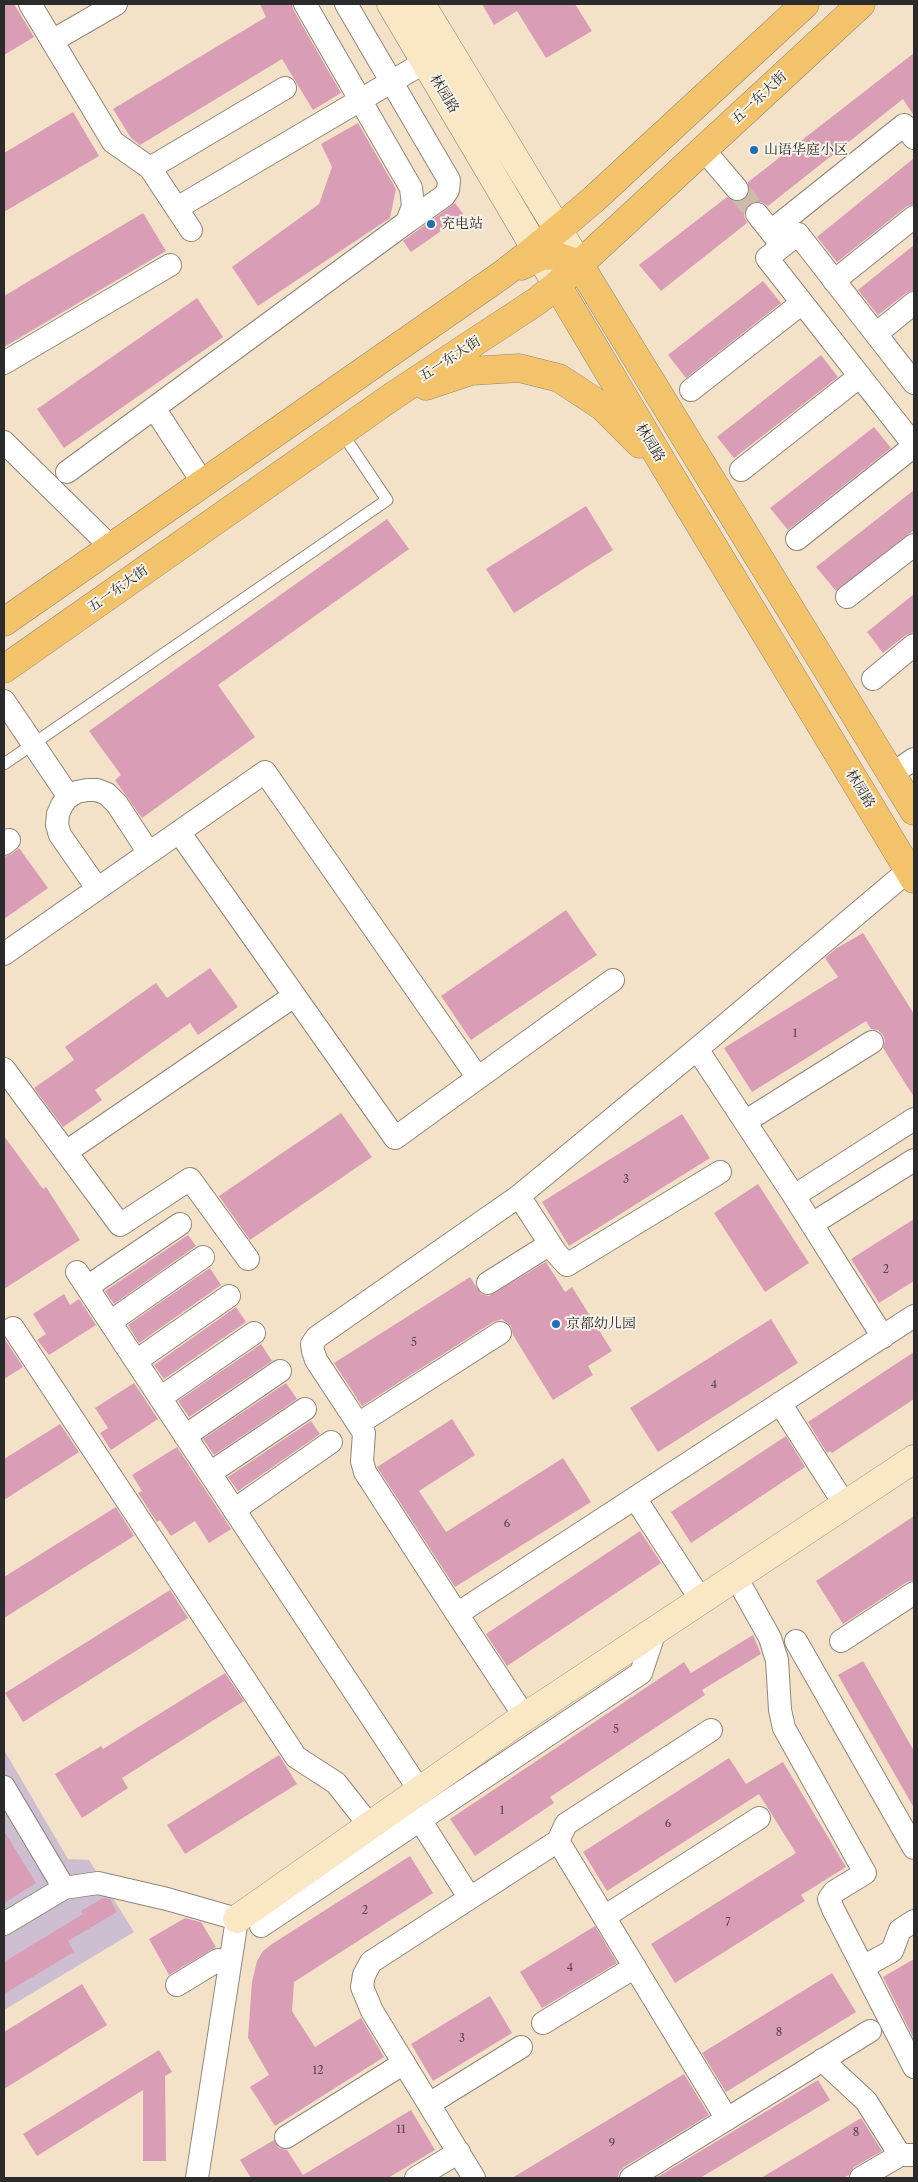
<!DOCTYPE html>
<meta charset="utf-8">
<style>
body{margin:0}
#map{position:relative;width:918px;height:2182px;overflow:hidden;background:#f3e2c8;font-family:"Libre Caslon Text",serif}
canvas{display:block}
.frame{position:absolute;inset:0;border:5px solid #2b2b2b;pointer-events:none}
</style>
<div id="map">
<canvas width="918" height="2182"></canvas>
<div class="frame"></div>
</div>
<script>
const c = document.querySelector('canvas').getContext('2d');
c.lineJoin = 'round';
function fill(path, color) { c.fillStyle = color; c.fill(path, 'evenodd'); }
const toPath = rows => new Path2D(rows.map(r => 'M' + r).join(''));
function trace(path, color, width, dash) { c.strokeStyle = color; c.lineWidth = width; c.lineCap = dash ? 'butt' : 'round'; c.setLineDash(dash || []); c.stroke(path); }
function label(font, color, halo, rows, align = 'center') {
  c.font = font + ' "Libre Caslon Text","Noto Serif SC",serif'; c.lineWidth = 4; c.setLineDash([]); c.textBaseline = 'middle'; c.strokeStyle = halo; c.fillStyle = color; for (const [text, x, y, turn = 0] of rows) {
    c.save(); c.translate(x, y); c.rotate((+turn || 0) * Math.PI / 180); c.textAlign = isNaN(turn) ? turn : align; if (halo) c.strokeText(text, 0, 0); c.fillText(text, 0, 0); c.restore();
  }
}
const industrial = toPath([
 [4,1750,68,1859,89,1860,134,1932,4,2010]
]);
const building = toPath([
 [4,4,14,4,34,37,4,55],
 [260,4,292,4,294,11,341,93,313,110,282,59,140,145,131,138,113,109,266,17],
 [482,4,575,4,592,31,546,58,517,11,494,25],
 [914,53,914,116,903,99,768,206,761,202,749,203,745,210,744,216,747,223,661,291,639,265,727,197,733,201,745,199,749,193,748,182],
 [73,112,99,156,4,212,4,153],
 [358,123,396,189,390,218,258,306,232,267,319,204,332,167,321,144],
 [914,158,914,204,906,207,837,262,817,237],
 [455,203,464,215,411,252,403,241],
 [143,213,166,251,4,347,4,296],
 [914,245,914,290,906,293,878,315,858,290],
 [763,281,781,303,686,378,668,355],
 [197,298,223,337,64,448,37,409],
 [821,355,838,377,734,458,717,437],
 [874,427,891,448,788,530,770,508],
 [914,490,914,530,836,591,816,567],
 [586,506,613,550,514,613,486,569],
 [387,519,409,549,218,685,255,737,142,818,115,780,121,775,89,731],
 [914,594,914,632,906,635,883,653,867,632],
 [19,848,48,888,4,919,4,857,12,854],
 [566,910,597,955,471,1040,441,996],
 [863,933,914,1014,914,1097,883,1048,885,1041,883,1035,878,1030,871,1029,866,1021,752,1092,724,1048,838,977,825,958,837,948],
 [210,968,238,1007,198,1035,190,1023,95,1090,102,1100,63,1127,34,1088,74,1060,65,1047,156,983,167,998],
 [341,1113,372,1157,250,1240,219,1196],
 [682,1114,710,1158,569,1246,542,1202],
 [4,1136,43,1189,46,1187,80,1240,4,1289],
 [758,1184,809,1263,765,1292,714,1213],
 [914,1219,914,1281,879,1303,851,1259],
 [188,1235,196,1246,114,1304,105,1291],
 [546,1262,565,1292,572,1287,612,1351,588,1366,593,1375,553,1400,513,1335,511,1326,502,1319,493,1322,362,1406,334,1363,470,1277,481,1294,489,1296],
 [210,1268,221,1285,139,1343,128,1325],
 [64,1294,70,1305,79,1299,96,1325,49,1355,37,1340,46,1334,33,1314],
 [236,1307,246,1322,164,1379,154,1365],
 [771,1319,798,1363,658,1452,630,1408],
 [4,1338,23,1367,4,1379],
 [261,1344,272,1361,189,1417,178,1401],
 [914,1352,914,1399,832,1453,830,1451,827,1453,808,1422],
 [134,1383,158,1419,111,1450,100,1433,108,1428,95,1408],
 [286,1383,297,1399,214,1455,203,1439],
 [452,1419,475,1455,419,1491,446,1532,563,1458,591,1502,455,1587,377,1467],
 [311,1421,320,1434,238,1491,228,1477],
 [60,1424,79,1452,4,1500,4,1459],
 [786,1436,805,1467,691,1543,671,1512],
 [177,1447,231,1529,209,1543,195,1521,171,1536,160,1520,157,1522,138,1493,142,1491,132,1475],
 [116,1507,134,1536,4,1618,4,1577],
 [914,1516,914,1580,907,1582,843,1624,816,1581],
 [640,1531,661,1563,507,1666,486,1634],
 [170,1590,188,1618,23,1722,5,1693],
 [753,1635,761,1654,702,1690,705,1695,550,1797,554,1803,475,1856,450,1819,684,1662,691,1673],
 [863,1661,914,1751,914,1808,838,1675],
 [225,1673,244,1701,122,1778,128,1788,82,1818,55,1774,101,1746,103,1749],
 [279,1755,297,1784,185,1854,167,1825],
 [729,1758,746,1784,783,1762,846,1867,801,1895,805,1901,675,1983,651,1944,796,1853,759,1794,607,1891,583,1852],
 [4,1831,36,1883,4,1903],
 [410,1856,433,1893,294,1982,292,2011,315,2047,361,2018,384,2057,275,2126,250,2087,269,2075,248,2038,252,1982,257,1961,263,1951,272,1944],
 [103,1898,110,1899,117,1912,68,1941,74,1952,4,1994,4,1962,83,1914,81,1911],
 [185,1918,201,1922,216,1947,169,1975,149,1939],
 [595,1926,617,1963,542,2008,520,1972],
 [914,1959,914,2039,883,1977],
 [832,1973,856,2012,726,2092,702,2053],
 [82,1984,107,2025,4,2089,4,2032],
 [490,1996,512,2033,433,2081,411,2044],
 [159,2050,172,2072,165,2076,166,2161,143,2161,143,2090,37,2156,23,2134],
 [684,2074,709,2115,624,2167,619,2172,618,2178,512,2178],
 [818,2080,830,2100,700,2178,656,2178],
 [411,2110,435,2150,388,2178,251,2178,240,2160,274,2140,279,2148,287,2150,303,2175],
 [861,2118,882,2151,854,2167,849,2175,843,2178,761,2178]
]);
const streetTunnel = toPath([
 [737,189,757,214]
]);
const lane = toPath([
 [4,764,387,500,342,433]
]);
const street = toPath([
 [30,4,113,142,150,168,191,230],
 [346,4,449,180,448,190,444,196,407,222],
 [52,41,116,4],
 [703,149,737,189],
 [150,168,285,88],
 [177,208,425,62],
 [757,214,780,243],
 [771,231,904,125,914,138],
 [834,281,914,217],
 [876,334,914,303],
 [4,363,170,265],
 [914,383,798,234,767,258,914,445],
 [691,390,802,303],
 [154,408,203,483],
 [4,442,111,547],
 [741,470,860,376],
 [67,472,407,222,413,206,411,188,305,4],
 [797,539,914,446],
 [847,597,914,545],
 [873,679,914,645],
 [4,701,69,797],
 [892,774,914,759],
 [179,832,395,1138,613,980],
 [4,844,9,840],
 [909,870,697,1049,519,1196,317,1337,312,1344,313,1351,316,1360,364,1433,362,1461,365,1472,457,1614,914,1316],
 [97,888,60,835,57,825,58,814,62,805,68,797,77,792,87,790,97,790,107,794,117,804,149,853],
 [4,954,265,772,478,1078],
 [697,1049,794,1196,883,1337],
 [4,1069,120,1225,190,1179,248,1259],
 [746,1121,872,1042],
 [66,1152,294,996],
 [519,1196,556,1253,567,1265,720,1172],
 [794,1196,914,1119],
 [812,1224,914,1160],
 [77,1272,420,1791],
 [488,1283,550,1244],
 [87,1287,180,1224],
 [110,1322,203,1257],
 [13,1328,296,1757,336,1783,370,1826],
 [136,1361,229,1296],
 [160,1398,254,1333],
 [780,1403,845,1505],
 [358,1424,500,1333],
 [185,1436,280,1371],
 [210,1473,305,1409],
 [635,1498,701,1600],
 [234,1510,331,1442],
 [736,1577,770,1638,777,1660,780,1710,784,1728,865,1873,834,1892,829,1899,833,1909,914,2067],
 [457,1614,525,1717],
 [796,1641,914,1848],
 [841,1641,914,1593],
 [4,1787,64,1888,98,1883,167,1899,237,1919,197,2178],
 [420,1820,469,1897],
 [558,1841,727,2119],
 [604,1917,759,1818],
 [4,1924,64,1888],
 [261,1926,641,1673,655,1631],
 [863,1967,892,1951,900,1930,914,1921],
 [177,1985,218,1960],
 [543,2023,635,1967],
 [822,2060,866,2101,900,2155,914,2155],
 [429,2104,521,2047],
 [286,2137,404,2063],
 [416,2178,459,2152],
 [474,2178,372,2011,362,1987,364,1975,371,1962,558,1841,566,1824,711,1730],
 [631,2178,870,2031],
 [861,2178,900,2155]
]);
const secondary = toPath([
 [391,4,557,285],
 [421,4,579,264],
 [237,1919,517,1722,914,1459]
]);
const primary = toPath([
 [521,266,543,255,556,256,579,264,914,811],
 [557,285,667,470,914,879],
 [426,386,471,371,519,368,559,378,603,407,640,444],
 [4,622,503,274,535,249,594,199,805,4],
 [4,669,393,396,537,301,557,285,861,4]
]);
const markers = [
 [754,150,5,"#1f6fb2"],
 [431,224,5,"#1f6fb2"],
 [556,1324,5,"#1f6fb2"]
];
const numberNames = [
 ["1",795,1034],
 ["3",626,1180],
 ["2",886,1270],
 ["5",414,1343],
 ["4",714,1385],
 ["6",507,1524],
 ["5",616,1730],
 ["1",502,1811],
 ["6",668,1824],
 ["2",365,1911],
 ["7",728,1923],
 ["4",570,1968],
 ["8",779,2033],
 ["3",462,2039],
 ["12",318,2071],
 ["11",401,2130],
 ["8",856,2133],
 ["9",612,2144]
];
const streetNames = [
 ["林园路",444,94,59],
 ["五一东大街",759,98,-43],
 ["五一东大街",450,359,-33],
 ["林园路",650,443,59],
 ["五一东大街",118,589,-35],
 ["林园路",860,789,59]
];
const poiNames = [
 ["山语华庭小区",764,150],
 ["充电站",441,224],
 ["京都幼儿园",566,1324]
];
fill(industrial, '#cebed2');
fill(building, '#d99eb6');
trace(streetTunnel, '#cbbda9', 22, [22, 11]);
trace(lane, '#8f867a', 13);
trace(street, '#8f867a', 24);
trace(secondary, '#8f867a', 29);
trace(primary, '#8f867a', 29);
trace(lane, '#fff', 11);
trace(street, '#fff', 22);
trace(secondary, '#fae7c3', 28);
trace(primary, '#f2c36a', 28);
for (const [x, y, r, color] of markers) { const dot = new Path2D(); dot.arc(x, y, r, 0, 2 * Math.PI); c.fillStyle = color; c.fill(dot); trace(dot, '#f7f3e8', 2); }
label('11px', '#56484e', null, numberNames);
label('14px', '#2b2b2b', '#f7f3e8', streetNames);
label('14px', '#2b2b2b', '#f7f3e8', poiNames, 'left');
</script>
